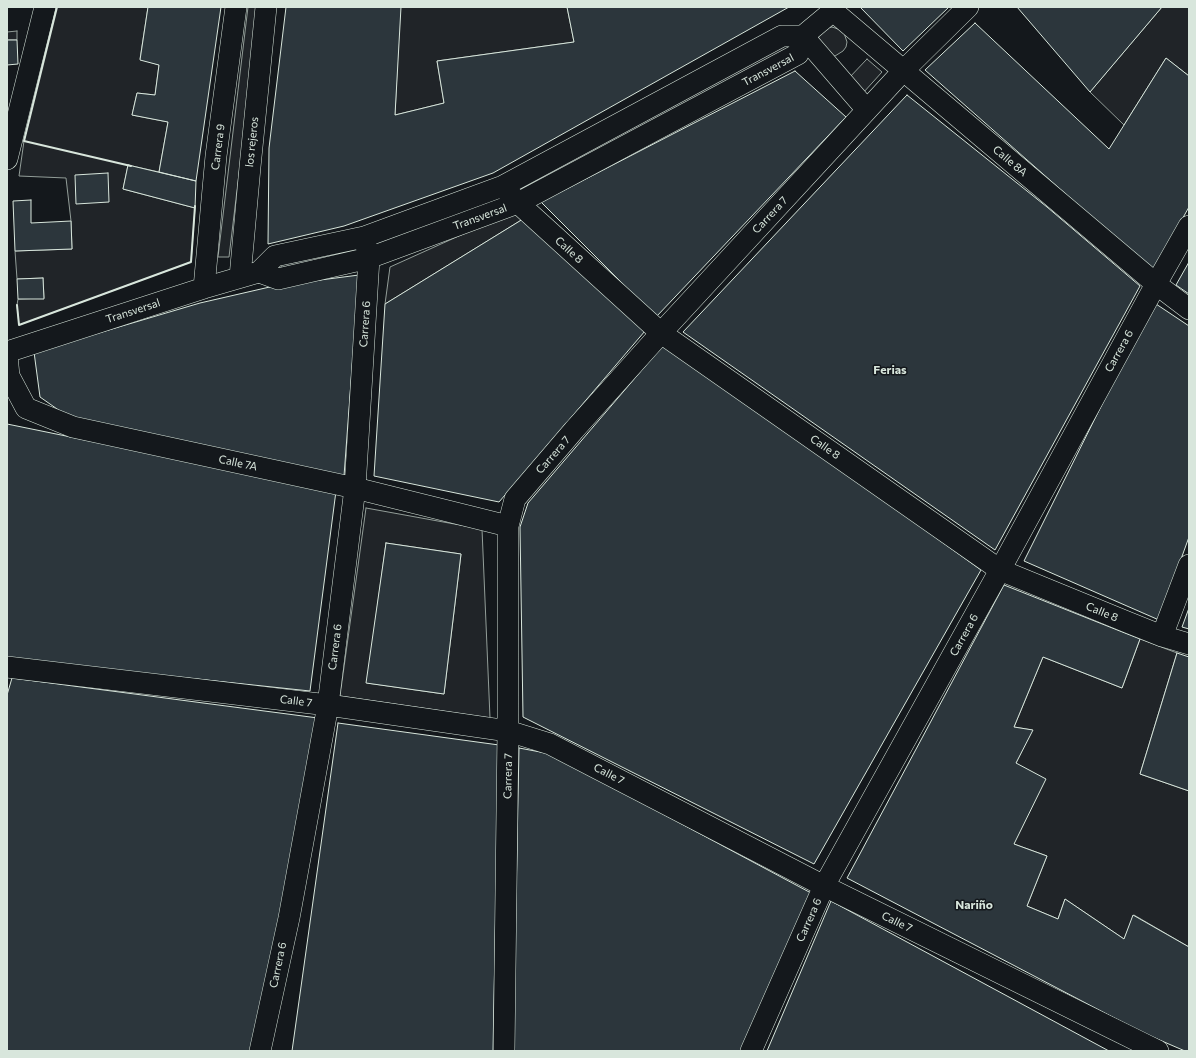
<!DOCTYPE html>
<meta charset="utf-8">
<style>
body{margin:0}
#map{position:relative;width:1196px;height:1058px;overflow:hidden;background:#14181c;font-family:Commissioner,sans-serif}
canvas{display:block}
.frame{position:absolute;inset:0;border:8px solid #d8e6dc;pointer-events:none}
</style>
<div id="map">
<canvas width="1196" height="1058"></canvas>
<div class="frame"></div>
</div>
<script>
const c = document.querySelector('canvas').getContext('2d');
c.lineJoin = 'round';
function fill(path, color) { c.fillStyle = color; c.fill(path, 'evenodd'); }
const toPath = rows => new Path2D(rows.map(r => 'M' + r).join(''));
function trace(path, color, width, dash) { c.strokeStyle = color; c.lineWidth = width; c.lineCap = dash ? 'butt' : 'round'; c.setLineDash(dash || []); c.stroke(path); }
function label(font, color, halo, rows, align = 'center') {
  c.font = font + ' Commissioner,sans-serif'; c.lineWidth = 3; c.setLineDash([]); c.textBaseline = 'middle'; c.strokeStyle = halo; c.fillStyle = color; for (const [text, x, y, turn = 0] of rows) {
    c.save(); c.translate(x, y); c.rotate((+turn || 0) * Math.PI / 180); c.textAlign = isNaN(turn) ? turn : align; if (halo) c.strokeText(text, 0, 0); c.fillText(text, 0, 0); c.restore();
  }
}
const green = toPath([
 [56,7,148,7,140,59,159,65,155,95,137,93,132,115,168,122,159,172,128,165,123,189,195,208,191,262,19,325,17,305,18,299,44,298,43,278,17,279,15,251,72,249,71,221,66,178,19,176,24,141,56,7],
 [248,7,259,7,229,257,218,257,248,7],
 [400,7,567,7,574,42,437,61,444,103,395,115,400,7],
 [1162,7,1189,7,1189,76,1166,58,1124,125,1090,92,1162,7],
 [832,27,841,30,844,33,847,42,846,47,843,51,835,56,830,56,818,38,820,34,827,28,832,27],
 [17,31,17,40,7,40,7,32,17,31],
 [789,39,796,50,517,195,512,189,789,39],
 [867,59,882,72,863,93,848,79,867,59],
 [512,212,523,219,385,304,390,267,512,212],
 [361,244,363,252,282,270,280,262,361,244],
 [366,508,482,529,490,718,340,696,366,508],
 [386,543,461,554,444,694,367,683,386,543],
 [1140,639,1177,653,1140,774,1189,791,1189,947,1134,915,1124,939,1065,899,1058,919,1027,906,1047,856,1014,844,1016,763,1032,730,1014,727,1043,657,1122,688,1140,639]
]);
const building = toPath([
 [148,7,221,7,196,181,159,172,168,122,132,115,137,93,155,95,159,65,140,60,148,7],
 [286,7,401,7,395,115,444,103,437,61,574,42,567,7,789,7,493,173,344,226,268,244,269,148,286,7],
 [860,7,949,7,903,51,860,7],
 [1017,7,1162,7,1090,92,1017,7],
 [975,23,1109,149,1166,58,1189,76,1189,207,1153,271,925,70,975,23],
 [7,40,17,40,18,64,7,65,7,40],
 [795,71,846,117,656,317,541,202,795,71],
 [907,95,1047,207,1140,286,995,550,683,332,907,95],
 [128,165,196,181,195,208,123,189,128,165],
 [108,173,109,202,76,204,75,175,108,173],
 [31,200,31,223,71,221,72,249,15,251,13,201,31,200],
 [523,219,645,331,499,502,374,476,385,304,523,219],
 [1189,262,1189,294,1176,285,1189,262],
 [359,275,344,476,77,423,40,397,34,352,200,303,274,286,359,275],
 [43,278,44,299,18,299,17,279,43,278],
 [1153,302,1189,326,1189,537,1159,620,1024,561,1153,302],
 [665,343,981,570,814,864,523,717,520,527,528,503,665,343],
 [7,424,336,491,310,691,7,659,7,424],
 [386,543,461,554,444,694,366,683,386,543],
 [1004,585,1140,639,1122,688,1043,657,1014,727,1033,730,1016,763,1046,779,1014,844,1047,856,1027,906,1058,919,1065,899,1124,939,1133,915,1189,947,1189,1051,1185,1051,1141,1032,847,878,1004,585],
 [1189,608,1189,629,1182,627,1189,608],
 [1177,653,1189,657,1189,791,1140,774,1177,653],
 [12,678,318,718,268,1051,7,1051,7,695,12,678],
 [338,723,499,745,493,1051,292,1051,338,723],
 [519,748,551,754,811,893,743,1051,513,1051,519,748],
 [831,901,1109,1051,767,1051,831,901]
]);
const minor = toPath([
 [833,11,1156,284,1189,309],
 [803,36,867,110],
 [803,36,833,11],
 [7,159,45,7],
 [503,186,518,203,661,333,1000,570,1127,622,1162,636,1189,644],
 [259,272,278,279,369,258,518,203,798,54,803,36],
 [240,277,250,167,266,7],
 [204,288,216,156,236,7],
 [7,352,204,288,259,272,275,256,364,237,503,186,782,36,803,36],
 [7,355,9,376,26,408,73,427,355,488,508,526],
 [1162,636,1189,565],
 [7,667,328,705,508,731,550,744,824,886,1158,1051],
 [260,1051,289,918,328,705,355,488,369,258,364,237],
 [504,1051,508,731,508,526,515,499,574,430,661,333,903,71,968,7],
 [751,1051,824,886,1000,570,1156,284,1189,226]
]);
const wall = toPath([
 [57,7,24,141,131,166],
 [17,305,19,325,191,262,195,206]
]);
const streetNames = [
 ["Transversal",768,70,-28],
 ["los rejeros",252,142,-84],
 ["Carrera 9",218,147,-83],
 ["Calle 8A",1010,161,40],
 ["Carrera 7",770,215,-47],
 ["Transversal",480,217,-20],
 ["Calle 8",569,250,42],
 ["Transversal",133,311,-18],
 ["Carrera 6",365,324,-86],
 ["Carrera 6",1119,351,-61],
 ["Calle 8",825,447,35],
 ["Carrera 7",553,455,-49],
 ["Calle 7A",238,463,12],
 ["Calle 8",1102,612,22],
 ["Carrera 6",964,635,-61],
 ["Carrera 6",335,647,-83],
 ["Calle 7",296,701,7],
 ["Calle 7",609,774,27],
 ["Carrera 7",508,776,-89],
 ["Carrera 6",809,920,-66],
 ["Calle 7",897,922,26],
 ["Carrera 6",278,965,-78]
];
const neighbourhoodNames = [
 ["Ferias",890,370],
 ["Nariño",974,905]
];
fill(green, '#202428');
trace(green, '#939e99', 1);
fill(building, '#2c363c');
trace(building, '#d8e6dc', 1);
trace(minor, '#d8e6dc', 22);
trace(minor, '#14181c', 21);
trace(wall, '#d8e6dc', 2);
label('11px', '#d8e6dc', '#14181c', streetNames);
label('bold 12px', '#d8e6dc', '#14181c', neighbourhoodNames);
</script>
